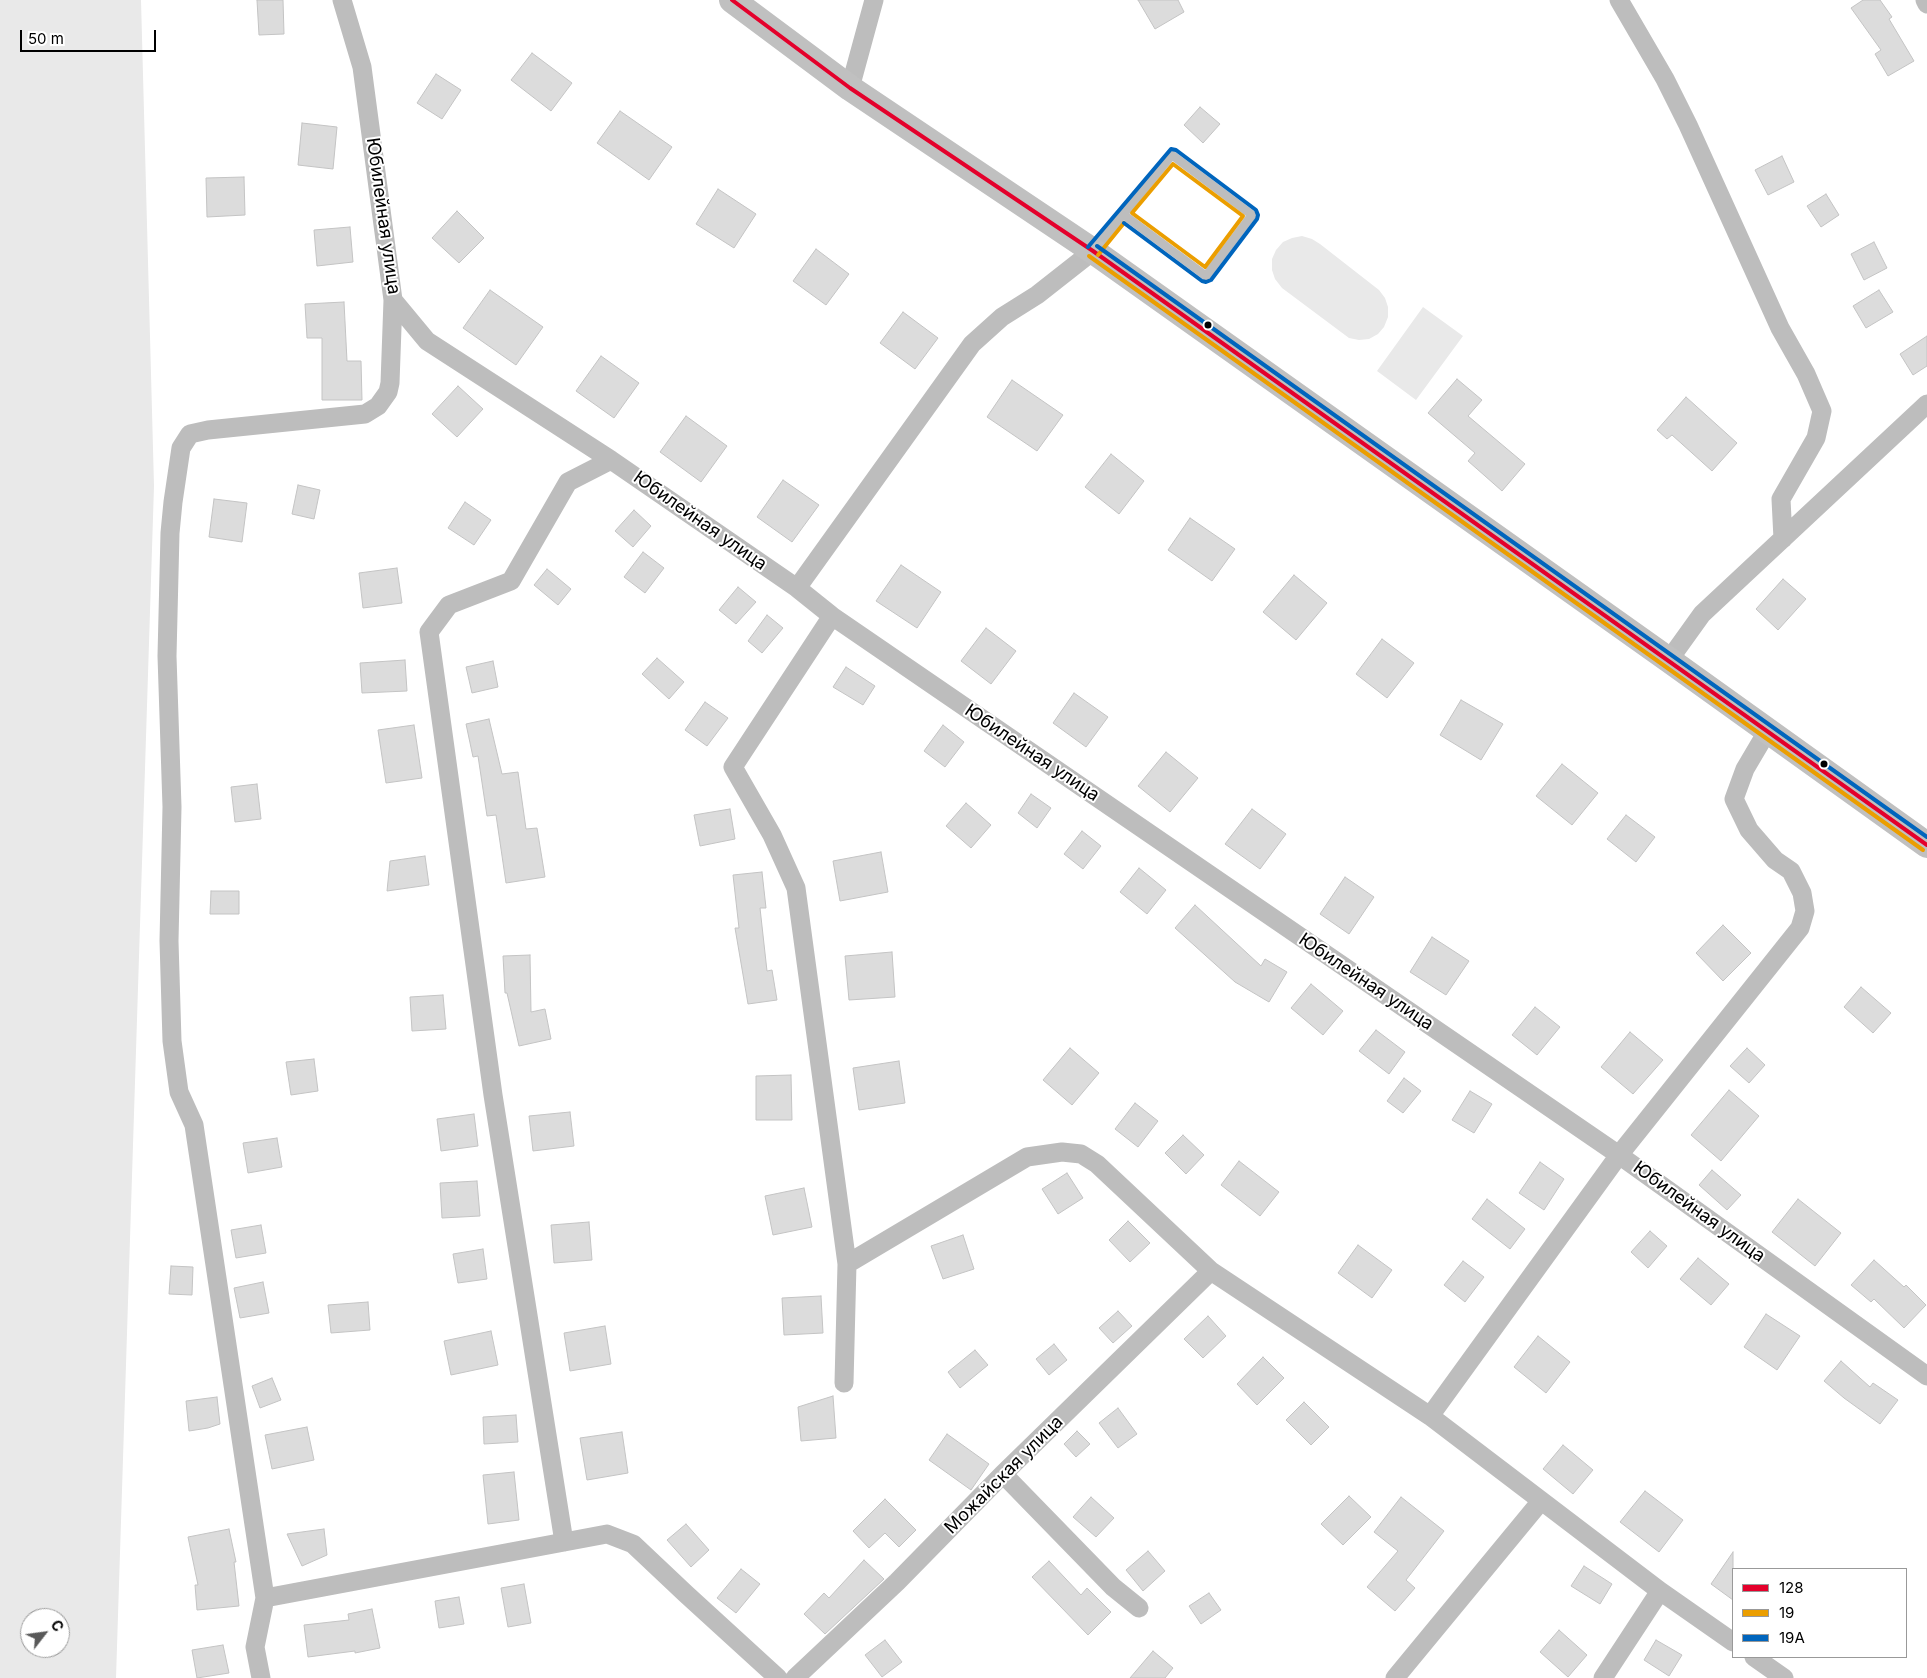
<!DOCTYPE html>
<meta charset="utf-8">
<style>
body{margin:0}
#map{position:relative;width:1927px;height:1678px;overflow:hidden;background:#fff;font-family:Inter,sans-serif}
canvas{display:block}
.legend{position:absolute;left:1732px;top:1568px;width:175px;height:90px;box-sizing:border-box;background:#fff;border:1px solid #999;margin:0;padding:6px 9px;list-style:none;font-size:15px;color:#000}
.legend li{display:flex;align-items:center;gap:10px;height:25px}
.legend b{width:25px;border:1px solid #999}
.north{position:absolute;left:20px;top:1608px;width:50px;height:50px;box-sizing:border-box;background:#fff;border:1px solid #999;border-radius:50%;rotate:60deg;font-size:14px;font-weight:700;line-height:20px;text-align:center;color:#000}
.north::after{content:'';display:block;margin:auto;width:18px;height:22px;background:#595959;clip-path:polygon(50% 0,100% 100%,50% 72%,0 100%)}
.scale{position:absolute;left:20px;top:30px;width:136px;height:22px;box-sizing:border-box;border:2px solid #000;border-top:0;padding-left:6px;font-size:15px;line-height:18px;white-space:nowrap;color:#000;-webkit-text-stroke:4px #fff;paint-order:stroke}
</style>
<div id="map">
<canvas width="1927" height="1678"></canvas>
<ul class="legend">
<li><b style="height:6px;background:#e4002b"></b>128</li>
<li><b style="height:6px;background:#eb9e00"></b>19</li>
<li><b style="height:6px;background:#0065bd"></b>19А</li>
</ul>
<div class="north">С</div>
<div class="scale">50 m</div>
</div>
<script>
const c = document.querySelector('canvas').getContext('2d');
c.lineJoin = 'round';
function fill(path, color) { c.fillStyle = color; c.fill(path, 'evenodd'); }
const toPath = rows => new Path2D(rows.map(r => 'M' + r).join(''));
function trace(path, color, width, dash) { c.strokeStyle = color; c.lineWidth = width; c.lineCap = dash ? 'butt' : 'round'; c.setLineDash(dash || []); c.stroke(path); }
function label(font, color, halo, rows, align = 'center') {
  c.font = font + ' Inter,sans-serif'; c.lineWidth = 4; c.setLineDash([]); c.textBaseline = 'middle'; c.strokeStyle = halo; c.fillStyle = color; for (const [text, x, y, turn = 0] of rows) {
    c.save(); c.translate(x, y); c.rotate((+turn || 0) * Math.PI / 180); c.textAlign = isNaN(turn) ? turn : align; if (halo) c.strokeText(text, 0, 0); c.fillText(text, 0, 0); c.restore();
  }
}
const green = toPath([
 [0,0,141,0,154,486,116,1678,0,1678],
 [30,1618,60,1618,60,1648,30,1648],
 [1302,236,1312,239,1320,244,1379,290,1385,298,1388,307,1388,317,1384,327,1378,334,1369,339,1359,340,1349,338,1282,288,1275,279,1272,270,1272,259,1276,250,1283,242,1292,238],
 [1423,307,1463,336,1416,400,1377,371]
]);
const building = toPath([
 [257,0,283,0,284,34,259,35,257,0],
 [1138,0,1178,0,1184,12,1155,29,1138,0],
 [1863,0,1880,0,1892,17,1889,19,1914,61,1888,76,1875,54,1881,50,1851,8,1863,0],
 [532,53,572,83,551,111,511,80,532,53],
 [436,74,461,90,442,119,417,103,436,74],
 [1200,107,1220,124,1203,143,1184,125,1200,107],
 [620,111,672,147,649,180,597,143,620,111],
 [302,123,337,127,333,169,298,165,302,123],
 [1782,156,1794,182,1768,195,1755,170,1782,156],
 [244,177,245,215,207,217,206,178,244,177],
 [718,189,756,214,734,248,696,224,718,189],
 [1826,194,1839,215,1821,227,1807,206,1826,194],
 [457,211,484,238,459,263,432,238,457,211],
 [350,227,353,262,317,266,314,230,350,227],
 [1874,242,1887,268,1864,280,1851,254,1874,242],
 [816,249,849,274,826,305,793,281,816,249],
 [490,290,543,327,516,365,463,328,490,290],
 [1879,290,1893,312,1866,328,1853,306,1879,290],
 [344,302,347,361,361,361,362,400,322,400,322,338,307,338,305,304,344,302],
 [903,312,938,338,915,369,880,343,903,312],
 [1927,336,1927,366,1913,375,1900,354,1927,336],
 [601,356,639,383,614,418,576,391,601,356],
 [1457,379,1482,400,1468,416,1525,464,1502,491,1468,461,1475,453,1428,413,1457,379],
 [1012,380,1063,415,1037,451,987,417,1012,380],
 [458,386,483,409,457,437,432,414,458,386],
 [1686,397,1737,443,1712,471,1672,435,1667,439,1657,430,1686,397],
 [686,416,727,446,701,482,660,452,686,416],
 [1111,454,1144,481,1119,514,1085,487,1111,454],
 [783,480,819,505,792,542,757,517,783,480],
 [298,485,320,490,314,519,292,514,298,485],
 [214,499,247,503,242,542,209,537,214,499],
 [465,502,491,520,474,545,448,528,465,502],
 [634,510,651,526,633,547,615,531,634,510],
 [1190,518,1235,549,1212,581,1168,550,1190,518],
 [643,552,664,568,645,593,624,577,643,552],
 [901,565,941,592,917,628,876,601,901,565],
 [397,568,402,603,363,608,359,573,397,568],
 [547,569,571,589,558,605,534,585,547,569],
 [1294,575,1327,603,1296,640,1263,612,1294,575],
 [1783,579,1806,599,1778,630,1756,609,1783,579],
 [738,587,756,602,736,624,719,610,738,587],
 [767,615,783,628,762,653,748,641,767,615],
 [986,628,1016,651,991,684,961,661,986,628],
 [1382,639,1414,663,1387,698,1356,674,1382,639],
 [657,658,684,682,669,699,642,674,657,658],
 [405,660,407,691,362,693,360,663,405,660],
 [493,661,498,687,472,693,466,667,493,661],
 [846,667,875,686,863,705,833,687,846,667],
 [1074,693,1108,717,1086,747,1053,723,1074,693],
 [1461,700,1503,724,1481,760,1440,735,1461,700],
 [705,702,728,718,707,746,685,730,705,702],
 [489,719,502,774,518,772,526,829,537,828,545,877,506,883,496,815,487,816,478,756,473,757,466,724,489,719],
 [414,725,422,778,386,783,378,730,414,725],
 [943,725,964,742,945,767,924,751,943,725],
 [1166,752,1198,778,1170,812,1138,786,1166,752],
 [1562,764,1598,793,1572,825,1536,796,1562,764],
 [257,784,261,819,235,822,231,787,257,784],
 [1031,794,1051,808,1037,828,1018,813,1031,794],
 [966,803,991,825,971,848,946,826,966,803],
 [730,809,735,839,700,846,694,815,730,809],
 [1252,809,1286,834,1260,869,1225,844,1252,809],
 [1626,815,1655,837,1636,862,1607,839,1626,815],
 [1082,831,1101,846,1083,869,1064,854,1082,831],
 [881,852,888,892,840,901,833,861,881,852],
 [425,856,429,885,387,891,390,861,425,856],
 [1139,868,1166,890,1147,914,1120,892,1139,868],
 [762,872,766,908,760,908,767,971,772,970,777,1000,748,1004,735,928,739,928,733,875,762,872],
 [1345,877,1374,897,1349,934,1320,914,1345,877],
 [211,891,239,891,239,914,210,914,211,891],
 [1195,905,1261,966,1265,959,1287,972,1269,1002,1235,982,1175,928,1195,905],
 [1723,925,1751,953,1723,981,1696,953,1723,925],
 [1432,937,1469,961,1446,995,1410,972,1432,937],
 [892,952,895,997,849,1000,845,956,892,952],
 [530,955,531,1012,545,1009,551,1039,519,1046,507,993,505,993,503,956,530,955],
 [1311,984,1343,1011,1323,1035,1291,1008,1311,984],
 [1861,987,1891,1013,1873,1033,1844,1007,1861,987],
 [443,995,446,1029,412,1031,410,997,443,995],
 [1535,1007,1560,1027,1537,1055,1512,1035,1535,1007],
 [1376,1030,1405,1052,1389,1074,1359,1051,1376,1030],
 [1630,1032,1663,1060,1633,1094,1601,1067,1630,1032],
 [1070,1048,1099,1073,1072,1105,1043,1080,1070,1048],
 [1747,1048,1765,1065,1749,1083,1730,1066,1747,1048],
 [314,1059,318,1091,291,1095,286,1062,314,1059],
 [899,1061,905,1103,859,1110,853,1068,899,1061],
 [791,1075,792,1120,756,1120,756,1076,791,1075],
 [1404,1078,1421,1091,1403,1113,1387,1101,1404,1078],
 [1729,1090,1759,1116,1721,1161,1691,1135,1729,1090],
 [1470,1091,1492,1104,1474,1133,1452,1120,1470,1091],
 [1135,1103,1158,1121,1138,1147,1115,1129,1135,1103],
 [570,1112,574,1146,533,1151,529,1116,570,1112],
 [474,1114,478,1146,441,1151,437,1119,474,1114],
 [1183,1135,1204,1155,1186,1174,1165,1153,1183,1135],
 [277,1138,282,1167,248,1173,243,1143,277,1138],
 [1239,1161,1279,1192,1260,1216,1221,1185,1239,1161],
 [1540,1162,1564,1179,1544,1210,1519,1193,1540,1162],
 [1712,1170,1741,1195,1727,1210,1699,1185,1712,1170],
 [1067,1173,1083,1198,1058,1214,1042,1189,1067,1173],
 [477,1181,480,1216,442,1218,440,1183,477,1181],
 [804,1188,812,1227,773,1235,765,1196,804,1188],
 [1487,1199,1525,1229,1510,1249,1472,1219,1487,1199],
 [1798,1199,1841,1233,1815,1266,1772,1232,1798,1199],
 [1128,1221,1150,1243,1130,1262,1109,1240,1128,1221],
 [589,1222,592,1260,554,1263,551,1225,589,1222],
 [261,1225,266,1253,236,1258,231,1230,261,1225],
 [1650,1231,1667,1246,1648,1268,1631,1252,1650,1231],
 [963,1235,974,1269,943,1279,931,1246,963,1235],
 [1358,1245,1392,1270,1372,1298,1338,1273,1358,1245],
 [483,1249,487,1279,458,1283,453,1254,483,1249],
 [1698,1258,1729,1284,1711,1305,1680,1279,1698,1258],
 [1874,1260,1904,1287,1906,1285,1926,1305,1904,1328,1874,1299,1871,1302,1851,1285,1874,1260],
 [1463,1261,1484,1277,1465,1302,1444,1285,1463,1261],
 [171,1266,193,1267,192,1295,169,1294,171,1266],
 [263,1282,269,1313,240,1318,234,1288,263,1282],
 [821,1296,823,1333,784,1335,782,1298,821,1296],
 [368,1302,370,1330,331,1333,328,1305,368,1302],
 [1118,1311,1132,1326,1113,1343,1099,1328,1118,1311],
 [1766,1314,1800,1336,1777,1370,1744,1347,1766,1314],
 [1208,1316,1226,1336,1203,1358,1184,1339,1208,1316],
 [605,1326,611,1364,570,1371,564,1333,605,1326],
 [491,1331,498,1365,451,1375,444,1341,491,1331],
 [1538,1336,1570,1362,1546,1393,1514,1367,1538,1336],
 [1054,1344,1067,1360,1049,1375,1036,1359,1054,1344],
 [975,1350,988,1365,960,1388,948,1372,975,1350],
 [1263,1357,1284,1378,1257,1405,1237,1384,1263,1357],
 [1841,1361,1870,1387,1873,1383,1898,1400,1880,1424,1844,1398,1824,1381,1841,1361],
 [272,1378,281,1400,260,1408,252,1386,272,1378],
 [833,1396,836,1438,801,1441,798,1407,833,1396],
 [217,1397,220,1424,208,1428,189,1431,186,1401,217,1397],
 [1304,1402,1329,1427,1311,1445,1286,1420,1304,1402],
 [1118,1408,1137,1434,1118,1448,1099,1423,1118,1408],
 [516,1415,518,1442,484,1444,483,1417,516,1415],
 [307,1427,314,1460,272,1469,265,1435,307,1427],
 [1077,1431,1090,1444,1076,1457,1064,1444,1077,1431],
 [622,1432,628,1473,587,1480,580,1438,622,1432],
 [947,1434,989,1464,971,1490,929,1460,947,1434],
 [1563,1445,1593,1470,1573,1494,1543,1469,1563,1445],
 [514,1472,519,1520,488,1524,483,1475,514,1472],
 [1645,1491,1683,1520,1659,1552,1620,1522,1645,1491],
 [1349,1496,1371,1517,1343,1545,1321,1524,1349,1496],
 [1091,1497,1114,1518,1096,1537,1073,1517,1091,1497],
 [1401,1497,1444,1531,1406,1580,1415,1588,1395,1611,1367,1587,1398,1551,1374,1532,1401,1497],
 [885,1499,916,1530,899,1547,885,1533,869,1548,853,1531,885,1499],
 [686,1524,709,1550,691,1567,667,1540,686,1524],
 [229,1529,236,1562,234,1562,239,1606,197,1610,195,1585,198,1585,188,1537,229,1529],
 [324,1529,327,1555,302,1566,287,1534,324,1529],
 [1148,1551,1165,1571,1143,1591,1126,1570,1148,1551],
 [1733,1552,1733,1600,1711,1584,1733,1552],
 [864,1560,884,1579,825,1634,804,1614,824,1593,829,1598,864,1560],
 [1049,1561,1081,1595,1087,1588,1111,1612,1088,1635,1032,1577,1049,1561],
 [1584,1566,1612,1584,1600,1604,1571,1586,1584,1566],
 [741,1569,760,1584,736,1613,717,1598,741,1569],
 [524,1584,531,1623,508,1627,501,1588,524,1584],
 [1209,1593,1221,1610,1201,1624,1189,1606,1209,1593],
 [459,1597,464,1624,439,1628,435,1601,459,1597],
 [372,1609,380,1648,355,1653,355,1651,308,1657,304,1625,349,1620,348,1614,372,1609],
 [1559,1630,1587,1655,1568,1677,1540,1652,1559,1630],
 [885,1640,902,1662,882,1677,865,1655,885,1640],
 [1656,1640,1682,1655,1669,1676,1644,1660,1656,1640],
 [223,1645,229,1673,197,1678,192,1650,223,1645],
 [1153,1651,1173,1668,1165,1678,1130,1678,1153,1651]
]);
const lane = toPath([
 [1094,250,1172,155,1252,215,1206,276,1124,215]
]);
const street = toPath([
 [342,0,362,67,393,300,427,341,611,460,797,588,832,616,1619,1155,1927,1376],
 [1619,0,1665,79,1688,125,1780,328,1806,374,1822,411,1816,438,1781,499,1783,539],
 [1925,0,1927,4],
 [850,88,874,0],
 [797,588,972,344,1002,317,1037,295,1093,251],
 [832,616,733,767,772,835,796,888,847,1264],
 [1669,660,1702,614,1927,404],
 [844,1383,847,1264,1027,1157,1062,1152,1081,1154,1097,1164,1211,1271,1430,1416,1660,1591,1733,1642],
 [1430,1416,1619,1155,1800,928,1805,911,1802,893,1791,871,1775,860,1749,830,1734,799,1745,769,1768,730],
 [1003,1474,1113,1587,1139,1608],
 [564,1542,493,1095,429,632,449,605,511,581,568,482,611,460],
 [265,1598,194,1125,179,1092,172,1041,169,941,172,807,167,656,170,533,173,502,181,448,190,434,208,430,365,414,378,406,388,392,390,383,393,300],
 [1754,1657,1784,1678],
 [261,1678,255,1647,265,1598,607,1534,633,1544,686,1594,778,1678],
 [795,1678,897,1582,1003,1474,1211,1271],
 [1395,1678,1541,1501],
 [1603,1678,1660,1591]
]);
const secondary = toPath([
 [732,0,850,88,1093,251,1669,660,1927,845]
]);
const bus1 = toPath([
 [732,0,850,88,1093,251,1927,845]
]);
const bus2 = toPath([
 [1173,164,1243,216,1205,267,1132,213,1173,164],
 [1098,255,1124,223],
 [1089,256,1923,850]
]);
const bus3 = toPath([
 [1097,246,1927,837],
 [1088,247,1171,149,1176,150,1256,210,1258,215,1257,219,1211,280,1206,282,1202,281,1124,223]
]);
const markers = [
 [1208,325,4.5,"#000"],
 [1824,764,4.5,"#000"]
];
const streetNames = [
 ["Юбилейная улица",383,216,82],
 ["Юбилейная улица",700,521,35],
 ["Юбилейная улица",1032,753,34],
 ["Юбилейная улица",1366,982,34],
 ["Юбилейная улица",1699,1212,36],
 ["Можайская улица",1004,1475,-45]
];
fill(green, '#e9e9e9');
fill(building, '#dcdcdc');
trace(building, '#c4c4c4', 1);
trace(lane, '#bdbdbd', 9);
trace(street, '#bdbdbd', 19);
trace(secondary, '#c0c0c0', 26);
trace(bus1, '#e4002b', 4);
trace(bus2, '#eb9e00', 4);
trace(bus3, '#0065bd', 4);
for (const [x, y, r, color] of markers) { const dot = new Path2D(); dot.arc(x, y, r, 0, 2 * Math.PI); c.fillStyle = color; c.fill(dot); trace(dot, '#fff', 2); }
label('18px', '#000', '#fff', streetNames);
</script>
